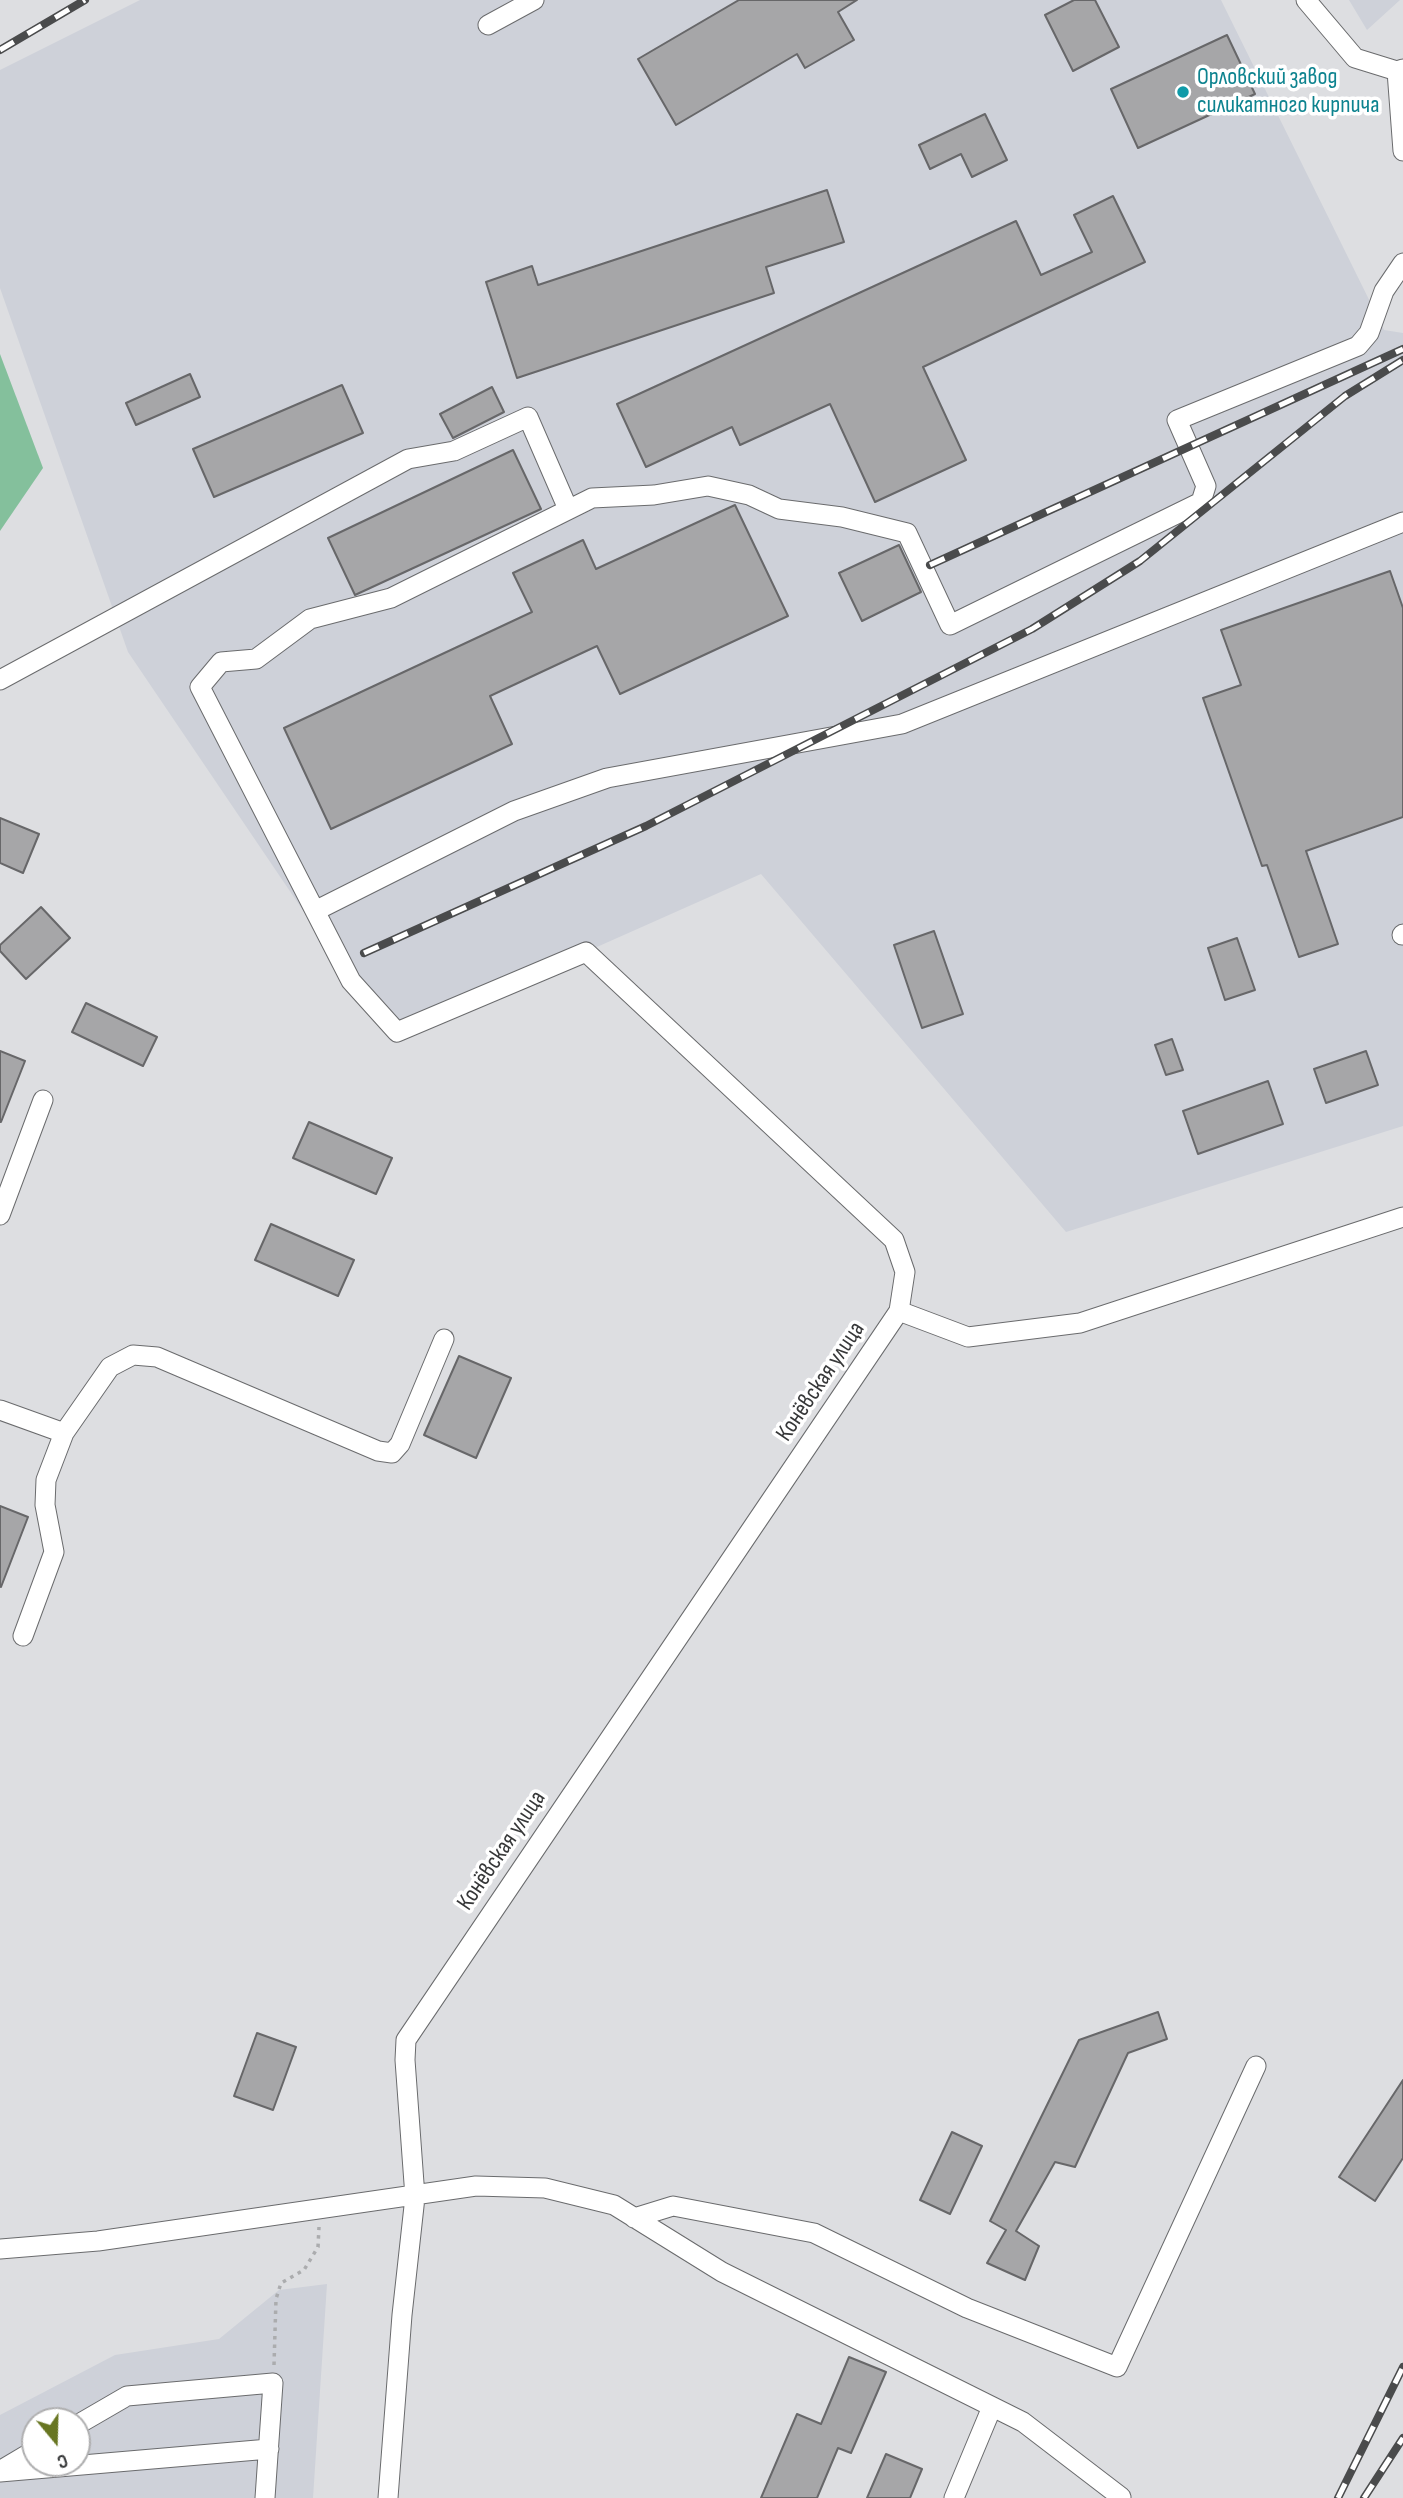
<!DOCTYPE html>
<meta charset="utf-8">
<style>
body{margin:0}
#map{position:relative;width:1403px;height:2498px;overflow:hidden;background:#dddee1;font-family:"Sofia Sans Condensed",sans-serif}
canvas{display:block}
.north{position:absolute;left:21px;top:2407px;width:70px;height:70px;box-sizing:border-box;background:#fff;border:2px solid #afafb0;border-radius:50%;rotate:161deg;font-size:19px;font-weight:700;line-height:28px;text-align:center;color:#373839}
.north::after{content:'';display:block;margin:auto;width:24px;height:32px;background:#687622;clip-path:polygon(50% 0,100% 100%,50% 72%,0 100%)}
</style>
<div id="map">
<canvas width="1403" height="2498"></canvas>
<div class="north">С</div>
</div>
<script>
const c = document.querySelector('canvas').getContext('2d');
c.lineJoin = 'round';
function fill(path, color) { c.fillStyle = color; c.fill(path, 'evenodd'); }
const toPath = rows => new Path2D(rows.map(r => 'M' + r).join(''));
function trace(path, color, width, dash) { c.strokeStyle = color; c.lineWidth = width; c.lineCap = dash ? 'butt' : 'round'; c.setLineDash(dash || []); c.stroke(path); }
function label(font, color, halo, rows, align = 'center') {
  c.font = font + ' "Sofia Sans Condensed",sans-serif'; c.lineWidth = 7; c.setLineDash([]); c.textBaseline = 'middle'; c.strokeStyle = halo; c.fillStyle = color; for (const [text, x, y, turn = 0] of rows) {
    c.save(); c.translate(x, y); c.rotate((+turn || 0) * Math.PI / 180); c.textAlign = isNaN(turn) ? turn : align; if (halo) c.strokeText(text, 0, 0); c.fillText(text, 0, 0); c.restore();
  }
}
const built = toPath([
 [140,0,1221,0,1384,330,1403,333,1403,1126,1066,1232,761,874,390,1039,128,652,0,288,0,70],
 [1349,0,1400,0,1367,30],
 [327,2284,313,2498,0,2498,0,2415,115,2355,219,2339,279,2290],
 [35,2421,77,2421,77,2463,35,2463]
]);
const green = toPath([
 [0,354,43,468,0,531]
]);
const building = toPath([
 [739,0,857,0,838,12,854,40,805,68,797,54,676,125,638,59,739,0],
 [1074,0,1095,0,1119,47,1073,71,1045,15,1074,0],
 [1227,35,1255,94,1138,148,1111,89,1227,35],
 [985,114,1007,160,972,177,961,154,930,169,919,145,985,114],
 [827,190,844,242,766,267,774,293,517,378,486,282,532,266,538,285,827,190],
 [1113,196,1145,262,923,367,966,460,875,502,830,404,740,445,732,427,646,467,617,404,1016,221,1041,275,1092,252,1074,215,1113,196],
 [190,374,200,397,136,425,126,403,190,374],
 [342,385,363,433,214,497,193,449,342,385],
 [492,387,504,412,453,438,440,414,492,387],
 [513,450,541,509,355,595,328,538,513,450],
 [735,505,788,616,620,694,597,646,490,696,512,744,331,829,284,728,532,612,513,573,583,540,596,569,735,505],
 [899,545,921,592,862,621,839,573,899,545],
 [1390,571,1403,608,1403,817,1306,851,1338,944,1299,957,1267,865,1262,866,1203,698,1241,685,1221,630,1390,571],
 [0,818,39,834,23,873,0,863,0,818],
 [41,907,70,938,26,979,0,951,0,945,41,907],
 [934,931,963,1014,922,1028,894,945,934,931],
 [1237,938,1255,990,1225,1000,1208,948,1237,938],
 [86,1003,157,1037,143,1066,72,1032,86,1003],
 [1172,1039,1183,1070,1166,1075,1155,1045,1172,1039],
 [0,1051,25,1061,1,1122,0,1122,0,1051],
 [1366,1051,1378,1085,1326,1103,1314,1069,1366,1051],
 [1268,1081,1283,1124,1198,1154,1183,1111,1268,1081],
 [309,1122,392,1158,376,1194,293,1158,309,1122],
 [271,1224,354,1260,338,1296,255,1260,271,1224],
 [459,1356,511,1378,476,1458,424,1435,459,1356],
 [0,1506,28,1517,1,1587,0,1586,0,1506],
 [1158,2012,1167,2039,1128,2053,1075,2167,1055,2162,1016,2231,1039,2246,1025,2280,987,2263,1006,2230,990,2221,1079,2040,1158,2012],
 [257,2033,296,2047,273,2110,234,2096,257,2033],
 [1403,2080,1403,2158,1375,2201,1339,2177,1403,2080],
 [952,2132,982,2146,950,2214,920,2200,952,2132],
 [849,2357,886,2372,851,2453,838,2448,817,2498,761,2498,797,2414,821,2424,849,2357],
 [886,2454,922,2469,910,2498,867,2498,886,2454]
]);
const path = toPath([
 [274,2365,276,2299,281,2283,304,2270,318,2247,319,2227]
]);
const minor = toPath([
 [1306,0,1355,58,1397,71,1403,69],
 [488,25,534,0],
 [1397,71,1403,151],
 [0,680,408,459,454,451,528,417,568,509],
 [315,911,514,811,607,778,902,724,1403,522],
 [1402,935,1403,934],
 [0,1215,43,1100],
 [899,1311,968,1337,1080,1323,1403,1217],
 [0,1410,64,1433,46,1480,45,1505,54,1552,23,1636],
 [64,1433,110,1367,133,1355,157,1357,378,1451,392,1453,400,1444,444,1339],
 [634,2218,673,2206,814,2233,967,2308,1117,2367,1256,2066],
 [0,2249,98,2241,476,2186,545,2188,614,2205,722,2272,1023,2422,1121,2497],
 [77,2425,127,2396,273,2383,265,2498],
 [3,2469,35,2450],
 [0,2472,269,2449],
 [388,2498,402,2315,415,2197,405,2060,406,2040,899,1311,905,1272,894,1240,586,952,397,1032,351,981,200,687,221,662,256,659,310,619,391,598,592,498,654,495,708,486,749,495,779,509,842,517,907,533,950,625,1201,502,1206,486,1177,420,1358,346,1369,333,1384,291,1403,263],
 [954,2498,992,2407]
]);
const rail = toPath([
 [0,50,85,0],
 [930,565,1403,349],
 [364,953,646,826,1032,629,1140,561,1345,396,1403,360],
 [1338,2498,1403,2367],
 [1364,2498,1403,2438]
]);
const markers = [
 [1183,92,7,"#0f9aa8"]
];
const cultureNames = [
 ["Орловский завод",1197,78],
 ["силикатного кирпича",1197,106]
];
const streetNames = [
 ["Конёвская улица",821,1382,-56],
 ["Конёвская улица",502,1851,-56]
];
fill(built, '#ced1d9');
fill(green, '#84c09c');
fill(building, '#a6a6a8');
trace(building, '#676769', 2);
trace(minor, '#6a6b6d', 21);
trace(path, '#abacae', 3.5, [3.5, 5]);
trace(minor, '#fff', 19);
trace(rail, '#4a4b4c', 8);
trace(rail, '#fff', 5, [16]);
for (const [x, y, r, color] of markers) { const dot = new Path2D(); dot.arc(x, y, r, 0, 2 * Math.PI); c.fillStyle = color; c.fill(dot); trace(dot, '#fff', 2.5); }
label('24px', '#0d838f', '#fff', cultureNames, 'left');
label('24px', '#373839', '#fff', streetNames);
</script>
